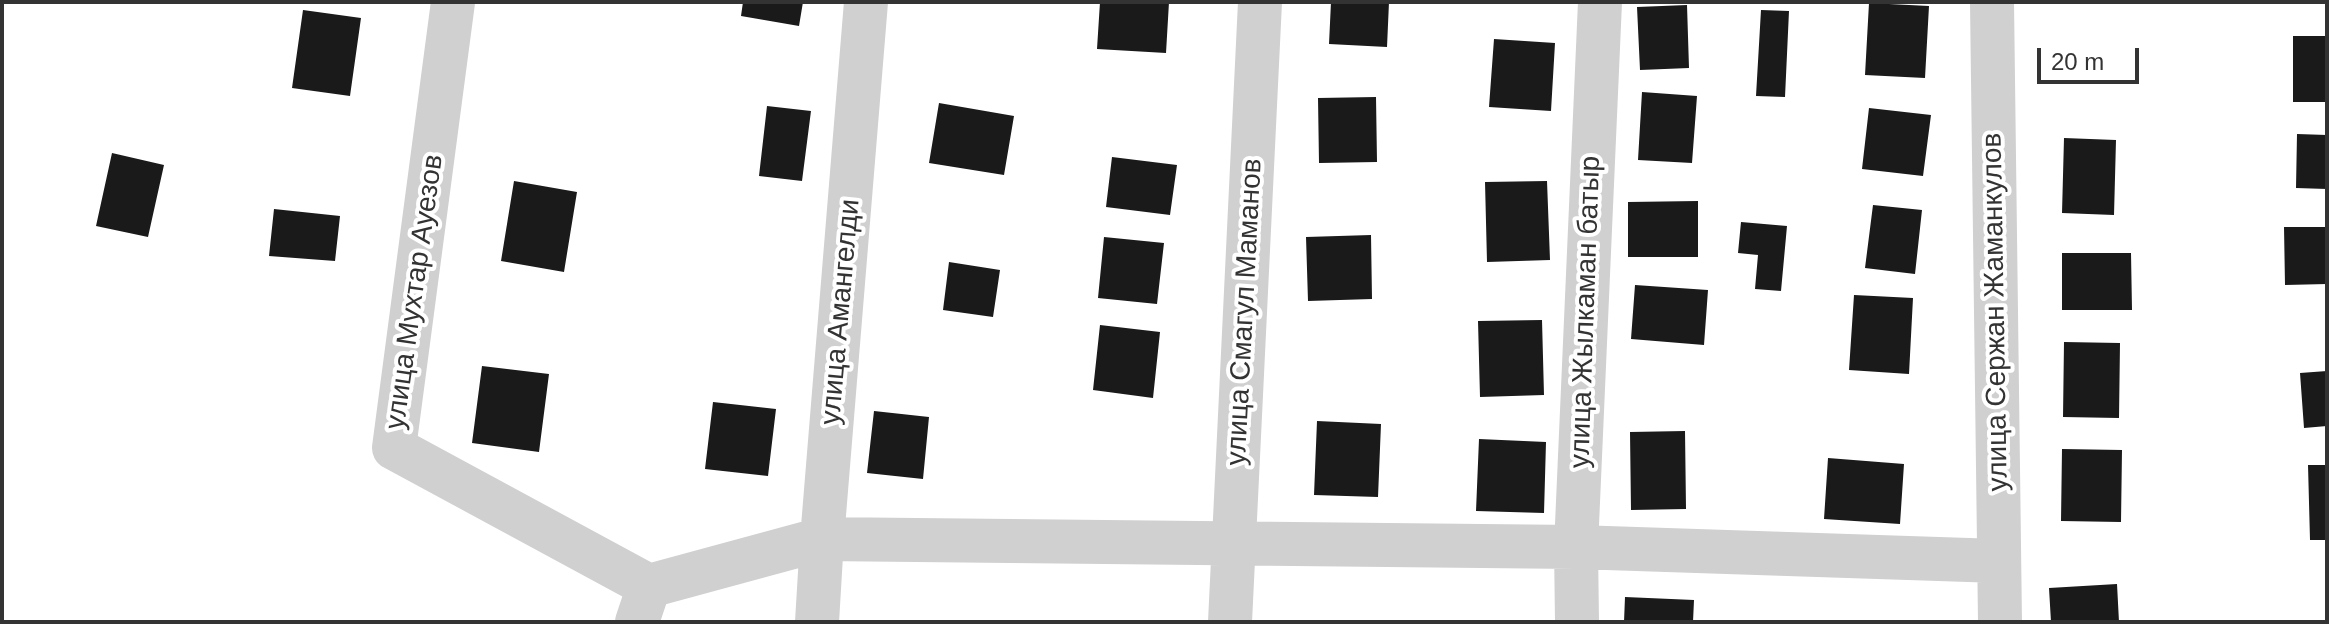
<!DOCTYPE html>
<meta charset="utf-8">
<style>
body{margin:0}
#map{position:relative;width:2329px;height:624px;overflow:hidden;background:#fff;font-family:Helvetica,sans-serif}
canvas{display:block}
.frame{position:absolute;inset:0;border:4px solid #333;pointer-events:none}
.scale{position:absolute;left:2037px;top:48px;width:102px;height:36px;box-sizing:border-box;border:4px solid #333;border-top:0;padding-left:10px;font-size:24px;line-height:28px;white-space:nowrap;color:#333;-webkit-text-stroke:6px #fff;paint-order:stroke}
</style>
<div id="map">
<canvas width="2329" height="624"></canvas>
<div class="frame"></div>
<div class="scale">20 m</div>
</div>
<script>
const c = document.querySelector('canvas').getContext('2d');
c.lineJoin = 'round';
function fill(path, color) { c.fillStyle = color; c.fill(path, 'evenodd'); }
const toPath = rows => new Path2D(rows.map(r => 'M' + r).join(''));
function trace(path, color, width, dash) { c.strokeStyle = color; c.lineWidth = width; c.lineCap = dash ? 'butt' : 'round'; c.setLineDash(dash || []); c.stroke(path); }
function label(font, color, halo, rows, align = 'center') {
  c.font = font + ' Helvetica,sans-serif'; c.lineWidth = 8; c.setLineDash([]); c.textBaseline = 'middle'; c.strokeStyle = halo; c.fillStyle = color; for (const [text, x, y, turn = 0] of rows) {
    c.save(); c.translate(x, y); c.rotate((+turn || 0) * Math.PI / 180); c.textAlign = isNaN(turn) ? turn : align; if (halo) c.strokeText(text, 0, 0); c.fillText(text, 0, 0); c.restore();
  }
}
const building = toPath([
 [743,2,803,2,799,26,741,16],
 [1100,2,1169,2,1166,53,1097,49],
 [1331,2,1389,2,1387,47,1329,44],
 [1869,3,1929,6,1925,78,1865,75],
 [1687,5,1689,68,1640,70,1637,7],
 [303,10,361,18,350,96,292,88],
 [1761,10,1789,11,1785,97,1756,96],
 [2293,36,2327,36,2327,102,2293,102],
 [1494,39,1555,43,1551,111,1489,107],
 [1642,92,1697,96,1692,163,1638,160],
 [1376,97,1377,162,1319,163,1318,98],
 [939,103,1014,116,1004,175,929,163],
 [767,106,811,111,802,181,759,176],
 [1869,108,1931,115,1923,176,1862,169],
 [2297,134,2327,135,2327,189,2296,188],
 [2064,138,2116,140,2114,215,2062,213],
 [112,153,164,165,148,237,96,226],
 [1112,157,1177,165,1170,215,1106,207],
 [514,181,577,192,564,272,501,261],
 [1547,181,1550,260,1487,262,1485,182],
 [1698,201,1698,257,1628,257,1628,202],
 [1873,205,1922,210,1915,274,1865,268],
 [274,209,340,216,335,261,269,256],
 [1741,222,1787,226,1781,291,1755,289,1758,255,1738,253],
 [2284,227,2327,227,2327,284,2285,285],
 [1371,235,1372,299,1308,301,1306,237],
 [1104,237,1164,243,1157,304,1098,298],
 [2062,253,2131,253,2132,310,2062,310],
 [949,262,1000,270,993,317,943,310],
 [1635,285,1708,290,1704,345,1631,339],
 [1854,295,1913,298,1909,374,1849,370],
 [1542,320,1544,395,1480,397,1478,321],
 [1100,325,1160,332,1153,398,1093,390],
 [2064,342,2120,343,2119,418,2063,417],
 [482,366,549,374,539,452,472,443],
 [2327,371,2327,426,2304,428,2300,373],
 [713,402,776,409,768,476,705,469],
 [874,411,929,417,923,479,867,473],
 [1317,421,1381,424,1378,497,1314,495],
 [1685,431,1686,509,1631,510,1630,432],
 [1479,439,1546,442,1544,513,1476,511],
 [2062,449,2122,450,2121,522,2061,521],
 [1828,458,1904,464,1900,524,1824,519],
 [2308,465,2327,465,2327,540,2310,540],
 [2117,584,2119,622,2051,622,2049,588],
 [1625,597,1694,600,1693,622,1624,622]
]);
const minor = toPath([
 [453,2,394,448,649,586],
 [1992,2,2000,622],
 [649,586,822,539,1576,547,1999,561],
 [637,622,649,586],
 [817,622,822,539,866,2],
 [1230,622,1260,2],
 [1577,622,1576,547,1600,2]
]);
const streetNames = [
 ["улица Мухтар Ауезов",415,292,-82],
 ["улица Амангелди",841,312,-85],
 ["улица Смагул Маманов",1245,312,-87],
 ["улица Жылкаман батыр",1586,312,-88],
 ["улица Сержан Жаманкулов",1996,312,-91]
];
fill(building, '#1a1a1a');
trace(minor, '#d0d0d0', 44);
label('28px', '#333', '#fff', streetNames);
</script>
